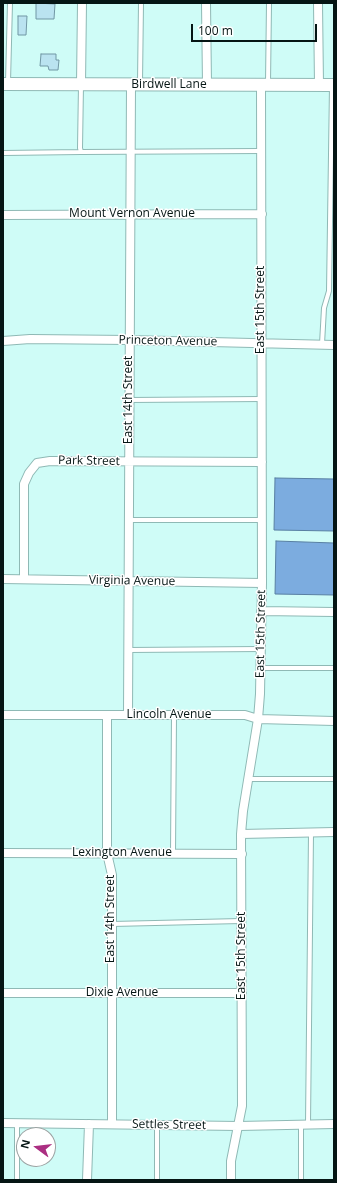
<!DOCTYPE html>
<style>
body{margin:0}
#map{position:relative;width:337px;height:1183px;overflow:hidden;background:#cffcf7;font-family:"Open Sans",sans-serif}
canvas{display:block}
.frame{position:absolute;inset:0;border:4px solid #051514;pointer-events:none}
.north{position:absolute;left:16px;top:1127px;width:40px;height:40px;box-sizing:border-box;background:#fff;border:1px solid #9ba1a1;border-radius:50%;rotate:285deg;font-size:11px;font-weight:700;line-height:16px;text-align:center;color:#051514}
.north::after{content:'';display:block;margin:auto;width:14px;height:18px;background:#ab2f82;clip-path:polygon(50% 0,100% 100%,50% 72%,0 100%)}
.scale{position:absolute;left:191px;top:24px;width:126px;height:18px;box-sizing:border-box;border:2px solid #051514;border-top:0;padding-left:5px;font-size:12px;line-height:14px;white-space:nowrap;color:#051514;-webkit-text-stroke:3px #fff;paint-order:stroke}
</style>
<div id="map">
<canvas width="337" height="1183"></canvas>
<div class="frame"></div>
<div class="north">N</div>
<div class="scale">100 m</div>
</div>
<script>
const c = document.querySelector('canvas').getContext('2d');
c.lineJoin = 'round';
function fill(path, color) { c.fillStyle = color; c.fill(path, 'evenodd'); }
const toPath = rows => new Path2D(rows.map(r => 'M' + r).join(''));
function trace(path, color, width, dash) { c.strokeStyle = color; c.lineWidth = width; c.lineCap = dash ? 'butt' : 'round'; c.setLineDash(dash || []); c.stroke(path); }
function label(font, color, halo, rows, align = 'center') {
  c.font = font + ' "Open Sans",sans-serif'; c.lineWidth = 3; c.setLineDash([]); c.textBaseline = 'middle'; c.strokeStyle = halo; c.fillStyle = color; for (const [text, x, y, turn = 0] of rows) {
    c.save(); c.translate(x, y); c.rotate((+turn || 0) * Math.PI / 180); c.textAlign = isNaN(turn) ? turn : align; if (halo) c.strokeText(text, 0, 0); c.fillText(text, 0, 0); c.restore();
  }
}
const water = toPath([
 [275,478,334,479,334,531,274,530,275,478],
 [276,541,334,543,334,595,275,594,276,541]
]);
const building = toPath([
 [36,3,55,4,54,19,36,19,36,3],
 [18,16,27,16,26,35,18,35,18,16],
 [41,54,56,54,56,60,59,60,58,70,49,70,48,66,40,66,41,54]
]);
const service = toPath([
 [8,82,10,3],
 [140,82,141,3],
 [268,83,269,3],
 [81,85,80,148,81,152,261,151],
 [3,153,81,152],
 [322,344,324,308,329,291,332,86],
 [129,400,262,399],
 [129,520,262,520],
 [128,650,261,649],
 [261,668,334,668],
 [248,779,334,779],
 [173,854,174,715],
 [112,924,241,921],
 [308,1124,311,833],
 [17,1180,17,1123],
 [157,1180,157,1124],
 [301,1180,301,1125]
]);
const minor = toPath([
 [206,3,207,85],
 [318,3,319,85],
 [81,84,82,3],
 [3,215,262,214],
 [3,341,30,339,129,340,334,345],
 [3,579,262,583],
 [24,579,24,484,29,473,37,463,50,461,262,462],
 [261,611,334,612],
 [3,715,245,715,258,719,334,721],
 [107,715,107,853,112,875,112,1124],
 [128,715,131,85],
 [241,834,334,832],
 [3,853,242,854],
 [3,993,242,993],
 [3,1123,239,1126,334,1124],
 [87,1180,89,1124],
 [231,1180,231,1161,242,1106,241,834,243,811,258,719,260,694,262,583,261,85]
]);
const secondary = toPath([
 [3,84,334,85]
]);
const streetNames = [
 ["Birdwell Lane",169,85],
 ["Mount Vernon Avenue",132,214],
 ["East 15th Street",261,310,-90],
 ["Princeton Avenue",168,341,1],
 ["East 14th Street",129,400,-90],
 ["Park Street",89,461,1],
 ["Virginia Avenue",132,581,1],
 ["East 15th Street",261,634,-89],
 ["Lincoln Avenue",169,715],
 ["Lexington Avenue",122,853],
 ["East 14th Street",111,919,-90],
 ["East 15th Street",242,956,-90],
 ["Dixie Avenue",122,993],
 ["Settles Street",169,1125,1]
];
fill(water, '#7cacdf');
trace(water, '#587fa2', 1);
fill(building, '#bae3f0');
trace(building, '#7197a4', 1);
trace(service, '#8fb9b5', 6);
trace(minor, '#8fb9b5', 10);
trace(secondary, '#8fb9b5', 14);
trace(service, '#fff', 4);
trace(minor, '#fff', 8);
trace(secondary, '#fff', 12);
label('12px', '#051514', '#fff', streetNames);
</script>
